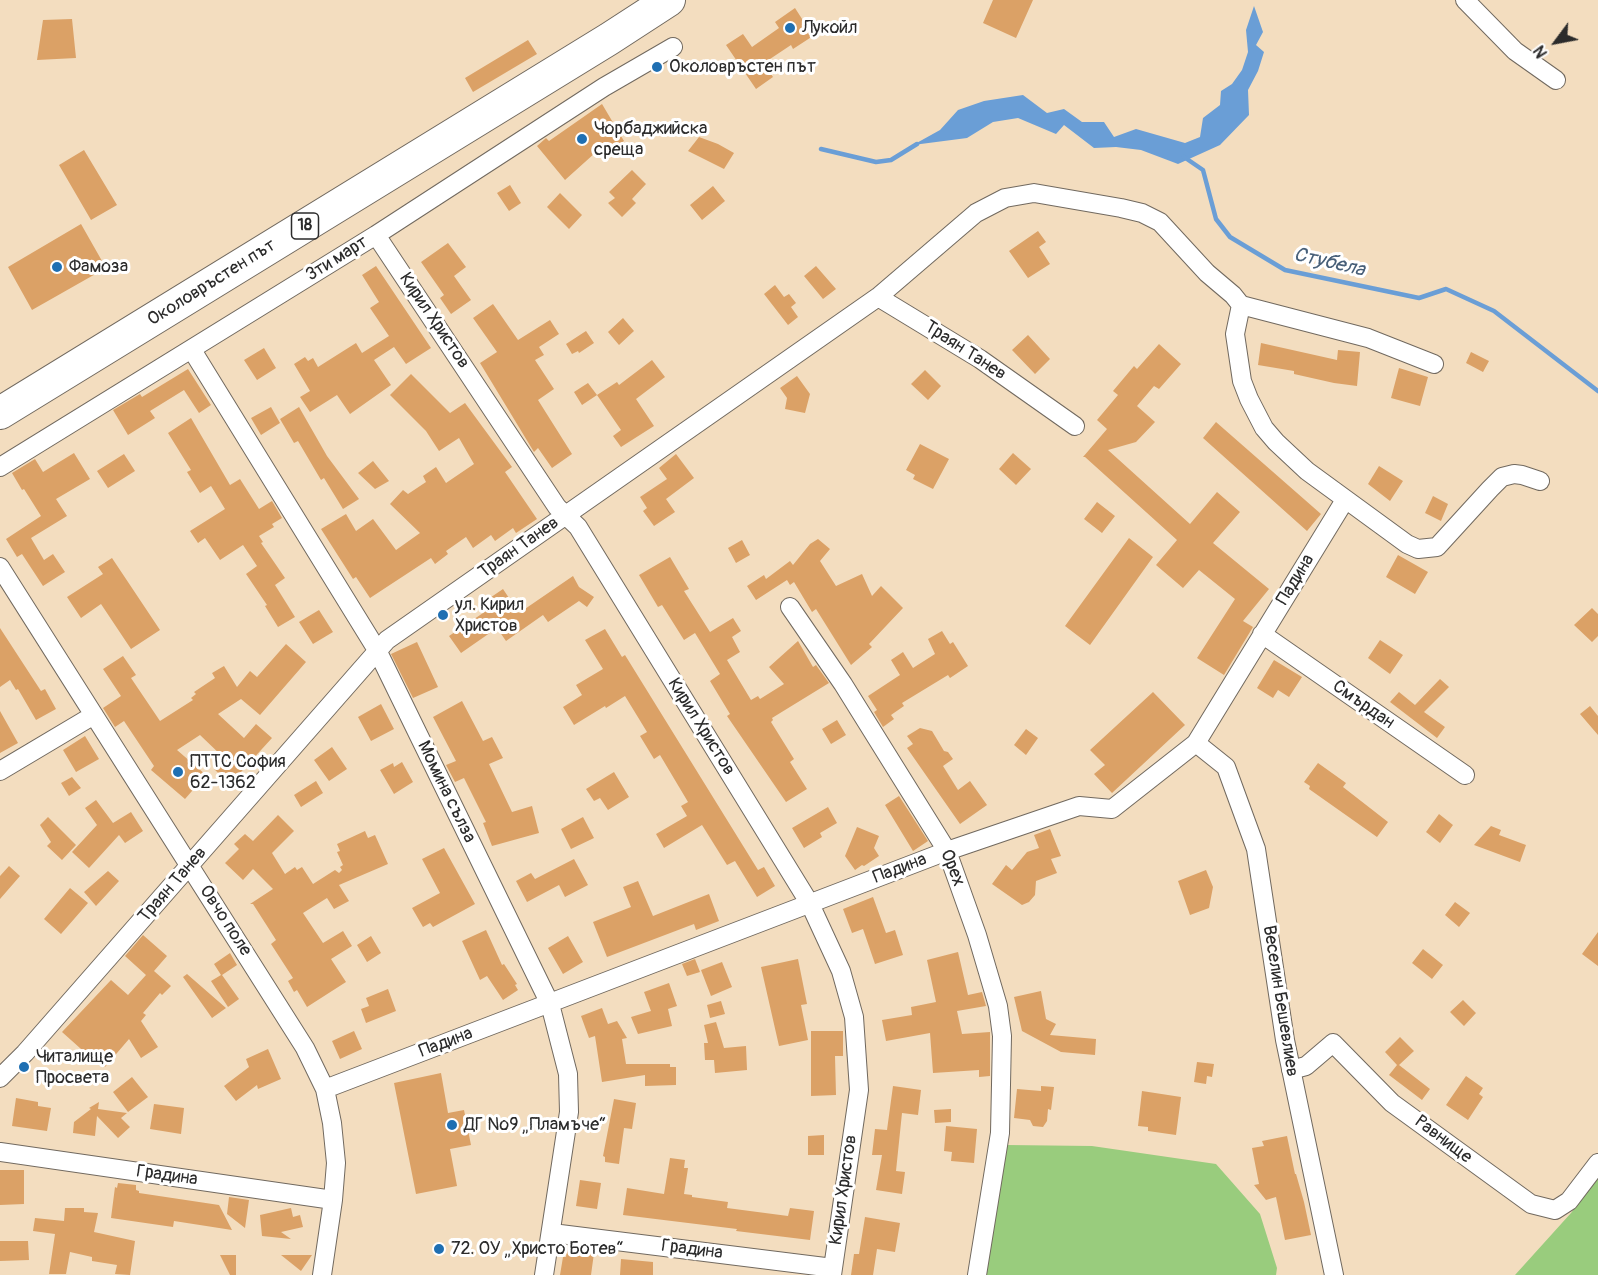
<!DOCTYPE html>
<meta charset="utf-8">
<style>
body{margin:0}
#map{position:relative;width:1598px;height:1275px;overflow:hidden;background:#f3ddbf;font-family:Pangolin,sans-serif}
canvas{display:block}
.north{position:absolute;left:1526px;top:12px;width:60px;height:60px;-webkit-text-stroke:4px #fff;paint-order:stroke;rotate:238deg;font-size:16px;font-weight:700;line-height:24px;text-align:center;color:#2b2b2b}
.north::after{content:'';display:block;margin:auto;width:21px;height:27px;background:#2b2b2b;clip-path:polygon(50% 0,100% 100%,50% 72%,0 100%)}
</style>
<div id="map">
<canvas width="1598" height="1275"></canvas>
<div class="north">N</div>
</div>
<script>
const c = document.querySelector('canvas').getContext('2d');
c.lineJoin = 'round';
function fill(path, color) { c.fillStyle = color; c.fill(path, 'evenodd'); }
const toPath = rows => new Path2D(rows.map(r => 'M' + r).join(''));
function trace(path, color, width, dash) { c.strokeStyle = color; c.lineWidth = width; c.lineCap = dash ? 'butt' : 'round'; c.setLineDash(dash || []); c.stroke(path); }
function label(font, color, halo, rows, align = 'center') {
  c.font = font + ' Pangolin,sans-serif'; c.lineWidth = 6; c.setLineDash([]); c.textBaseline = 'middle'; c.strokeStyle = halo; c.fillStyle = color; for (const [text, x, y, turn = 0] of rows) {
    c.save(); c.translate(x, y); c.rotate((+turn || 0) * Math.PI / 180); c.textAlign = isNaN(turn) ? turn : align; if (halo) c.strokeText(text, 0, 0); c.fillText(text, 0, 0); c.restore();
  }
}
const green = toPath([
 [1007,1145,1092,1146,1216,1164,1260,1214,1277,1268,1276,1275,985,1275],
 [1598,1178,1598,1275,1515,1275,1571,1213]
]);
const water = toPath([
 [1254,6,1263,32,1256,45,1264,52,1258,71,1248,90,1249,115,1220,145,1178,164,1141,150,1116,147,1094,148,1064,125,1056,134,1018,118,993,122,967,138,913,145,940,130,958,110,984,101,1023,95,1047,113,1064,109,1082,122,1104,122,1114,137,1136,129,1185,143,1200,137,1203,118,1220,105,1221,91,1232,84,1242,70,1248,52,1246,30]
]);
const stream = toPath([
 [821,149,876,162,891,160,917,144],
 [1184,157,1203,170,1216,219,1230,237,1285,270,1419,298,1446,289,1494,311,1598,391]
]);
const building = toPath([
 [993,0,1033,0,1016,38,983,23],
 [795,8,813,36,793,49,791,45,764,63,773,77,756,89,726,45,743,34,752,47,779,28,775,22],
 [72,19,76,58,37,60,43,20],
 [528,40,537,54,473,92,465,78],
 [602,104,624,141,610,150,605,144,565,180,537,146,546,138,549,141],
 [699,137,718,144,734,153,724,169,688,151],
 [84,150,117,205,91,220,59,165],
 [632,170,646,184,632,199,636,203,622,217,608,203,615,198,609,192],
 [510,185,521,203,509,211,497,193],
 [713,186,725,201,702,220,690,205],
 [560,193,582,215,569,229,547,207],
 [81,224,106,268,32,310,8,267],
 [1038,231,1046,242,1039,247,1050,264,1028,278,1009,251],
 [448,243,466,267,454,276,471,300,451,314,440,298,444,295,421,262],
 [376,266,431,348,406,364,394,347,374,360,391,385,350,414,337,395,310,412,300,397,310,391,294,364,305,357,308,361,313,358,318,367,356,343,362,353,389,336,370,308,379,302,362,275],
 [816,266,836,289,823,299,804,276],
 [775,285,784,297,789,294,796,303,791,307,798,317,788,325,764,294],
 [493,304,518,340,550,320,559,334,539,347,544,355,535,360,554,389,538,400,572,454,552,468,538,448,534,452,480,363,497,352,473,318],
 [623,318,634,331,619,345,608,332],
 [586,331,594,343,579,353,578,351,572,354,566,344],
 [1028,335,1050,359,1035,374,1012,350],
 [1261,343,1337,360,1338,350,1360,352,1357,386,1334,383,1294,374,1294,371,1258,365],
 [1159,344,1181,364,1159,389,1154,386,1137,406,1155,422,1136,442,1108,450,1190,524,1217,492,1240,512,1213,543,1269,589,1243,621,1253,627,1224,675,1197,658,1235,599,1199,570,1183,588,1156,565,1177,540,1085,457,1083,457,1107,429,1097,420,1118,395,1113,391,1134,366,1137,369],
 [264,348,276,368,257,380,244,360],
 [1471,352,1489,361,1483,372,1466,363],
 [652,360,665,377,636,399,654,426,621,447,613,436,621,430,597,395,617,382,619,385],
 [1399,368,1428,377,1420,406,1391,398],
 [188,369,211,405,199,413,184,390,150,411,155,418,128,435,113,410,140,394,142,397],
 [925,370,941,386,928,400,911,384],
 [411,374,450,413,465,403,512,467,505,472,537,519,516,533,513,528,495,541,491,535,473,548,466,537,446,551,448,554,435,564,431,558,370,598,356,577,353,579,321,529,346,514,356,531,373,519,396,550,420,533,390,504,403,490,408,494,426,482,423,476,436,467,446,483,474,464,459,438,439,451,426,431,390,395],
 [797,376,810,394,805,413,785,409,787,398,780,388],
 [588,383,597,395,582,405,574,392],
 [271,407,280,423,261,435,251,418],
 [299,407,327,456,359,499,343,509,324,478,321,480,298,441,294,443,280,419],
 [191,418,230,485,240,479,259,509,272,501,282,518,272,524,274,527,259,536,263,542,261,543,285,578,275,585,295,617,278,627,265,606,267,605,246,574,257,566,243,545,220,560,205,538,198,543,190,531,225,509,211,486,200,493,187,472,191,470,168,433],
 [1216,422,1321,514,1307,531,1203,438],
 [920,444,949,459,933,489,913,479,915,475,906,470],
 [74,453,90,479,56,499,67,516,31,538,44,560,53,554,65,572,43,586,22,554,17,557,6,539,41,516,24,489,22,490,12,473,35,459,43,472],
 [1013,453,1031,469,1016,485,999,469],
 [124,454,135,471,108,488,97,471],
 [676,454,694,478,666,499,675,512,654,526,643,511,647,508,640,497,667,479,659,468],
 [373,461,389,481,375,489,358,473],
 [1379,466,1403,481,1390,501,1368,484],
 [1433,496,1448,504,1441,521,1425,513],
 [1097,502,1115,516,1102,533,1084,519],
 [1129,538,1153,557,1090,645,1065,626],
 [818,539,830,549,820,561,836,586,862,574,872,596,881,586,903,608,869,644,872,647,851,665,816,609,812,612,794,582,790,585,787,580,756,600,747,586,764,575,766,579,790,561,793,565,810,544],
 [742,540,750,555,736,563,728,548],
 [1398,555,1428,572,1415,594,1386,577],
 [670,557,689,589,684,591,710,632,733,618,741,631,732,637,740,652,727,660,751,700,758,696,760,699,784,684,769,667,798,641,813,667,816,665,829,683,772,718,773,720,771,722,794,759,790,762,807,789,786,802,727,716,730,714,710,681,720,674,695,633,684,640,662,605,658,607,639,575],
 [112,558,160,630,131,649,101,604,81,618,67,597,103,574,98,567],
 [573,576,579,587,594,597,587,607,579,601,548,622,543,615,506,641,497,628,461,653,449,636,486,611,481,604,503,589,519,613],
 [1592,608,1598,614,1598,636,1592,642,1574,625],
 [319,610,333,632,313,644,299,622],
 [0,628,41,691,45,689,56,709,36,720,18,689,16,690,10,680,0,687],
 [605,629,622,657,625,655,758,870,764,867,775,886,757,897,735,861,727,865,702,825,664,848,656,834,687,816,681,806,688,802,660,755,654,759,640,736,647,732,625,696,606,708,605,706,574,725,563,707,582,695,576,685,603,669,585,640],
 [942,631,950,644,953,642,968,666,950,678,948,675,902,703,904,706,891,715,894,719,883,727,874,712,877,710,868,696,900,675,891,660,903,652,913,668,935,654,928,639],
 [1380,640,1403,655,1390,674,1368,658],
 [417,642,438,687,413,698,391,654],
 [286,644,306,662,260,715,241,699,218,714,244,738,256,724,272,738,230,784,214,769,224,758,200,735,177,750,206,775,185,799,151,770,154,766,124,721,115,727,103,708,121,696,103,669,123,656,136,675,131,678,160,721,193,700,191,698,196,694,194,692,215,678,212,673,224,666,237,687,250,671,257,677],
 [1274,660,1302,677,1289,697,1278,690,1273,698,1257,688],
 [1440,679,1449,687,1424,712,1445,727,1437,738,1390,702,1399,692,1415,705],
 [1153,692,1185,725,1112,793,1094,774,1105,765,1090,750],
 [462,701,483,741,492,737,503,758,489,764,512,812,532,806,539,833,492,846,483,823,486,822,464,778,455,782,446,765,456,761,433,717],
 [381,704,394,729,371,741,358,717],
 [1590,706,1598,716,1598,735,1580,714],
 [0,711,18,743,0,753],
 [837,720,846,735,831,744,822,729],
 [920,728,932,731,944,751,948,752,953,759,943,766,958,790,970,781,987,805,960,824,907,748,913,744,907,736],
 [1026,729,1038,738,1026,755,1014,745],
 [85,736,99,759,76,772,63,750],
 [332,747,347,769,329,781,314,760],
 [402,762,413,782,394,794,380,770,393,763,394,767],
 [1318,763,1346,783,1343,787,1388,822,1377,837,1309,789,1310,786,1304,782],
 [614,772,629,797,608,810,600,798,594,801,586,789],
 [72,777,81,788,69,796,61,783],
 [316,781,323,793,301,807,294,795],
 [899,796,928,841,913,851,885,805],
 [96,800,113,823,131,812,143,831,125,843,119,835,89,868,72,852,97,825,85,808],
 [828,807,837,823,820,833,822,837,804,848,792,828],
 [1439,814,1453,825,1440,843,1426,832],
 [278,815,294,831,272,853,285,874,295,867,297,870,302,867,313,884,335,870,339,873,342,870,340,867,343,865,337,852,340,851,337,844,365,831,368,838,375,835,388,864,339,885,349,901,334,909,327,898,303,913,323,943,343,931,352,946,331,959,346,982,307,1007,297,990,294,992,288,981,293,978,271,944,276,940,253,904,250,904,273,889,253,869,243,880,225,863,239,849,234,844,245,834,253,841],
 [48,817,76,845,62,860,47,846,51,842,40,825],
 [583,817,594,838,571,849,561,829],
 [1491,826,1501,830,1499,835,1526,845,1520,862,1474,845],
 [857,827,879,836,874,848,879,856,864,866,862,865,855,870,845,856],
 [1050,829,1061,856,1051,859,1057,873,1036,881,1035,895,1029,902,1022,905,992,884,1006,865,1012,870,1027,852,1039,848,1034,835],
 [444,848,475,904,433,927,430,923,423,927,412,908,440,893,422,859],
 [574,859,588,885,565,897,559,885,527,902,516,881,531,873,535,879],
 [9,866,20,876,0,899,0,876],
 [1206,870,1213,887,1209,908,1190,915,1178,881],
 [108,871,119,881,96,906,84,892],
 [638,881,653,916,709,894,719,921,696,930,694,924,607,957,593,922,631,907,623,887],
 [70,888,88,903,61,934,44,919],
 [873,897,886,933,895,930,903,955,875,964,863,929,852,933,843,909],
 [1455,902,1470,913,1459,927,1445,915],
 [486,930,502,965,504,964,517,984,515,985,518,990,503,1000,487,976,480,980,462,941],
 [1598,932,1598,966,1582,954],
 [143,935,167,956,154,971,171,986,162,995,160,993,143,1013,146,1015,141,1021,158,1047,141,1058,129,1039,105,1067,91,1055,90,1057,62,1032,111,980,128,995,146,975,125,956],
 [371,936,381,953,367,962,357,945],
 [568,936,583,962,563,974,548,948],
 [1423,949,1443,965,1432,979,1412,963],
 [958,952,968,995,982,992,986,1006,957,1011,962,1034,990,1032,990,1076,979,1077,979,1070,933,1073,930,1033,886,1041,882,1020,912,1015,911,1007,936,1002,927,960],
 [230,953,237,965,222,975,239,999,228,1007,211,981,221,975,214,964],
 [695,959,700,972,687,976,682,964],
 [798,959,807,1004,801,1005,808,1040,779,1046,761,967],
 [722,962,732,987,711,996,701,970],
 [187,974,226,1008,212,1018,183,977],
 [669,983,677,1006,668,1009,672,1026,638,1034,631,1017,651,1011,644,992],
 [388,989,396,1011,366,1023,361,1009,369,1006,366,998],
 [1041,991,1046,1019,1056,1024,1050,1035,1096,1039,1095,1055,1061,1052,1022,1031,1014,997],
 [1463,1000,1476,1013,1464,1026,1450,1012],
 [721,1001,725,1014,710,1018,707,1005],
 [602,1008,608,1024,617,1021,627,1038,622,1039,626,1064,670,1064,670,1067,676,1067,676,1085,645,1086,645,1075,602,1082,595,1036,589,1038,581,1016],
 [716,1022,724,1048,746,1046,747,1070,715,1073,714,1060,705,1060,704,1043,708,1043,704,1025],
 [354,1031,362,1049,340,1059,332,1041],
 [811,1031,843,1031,843,1056,835,1056,836,1095,811,1096],
 [1400,1037,1414,1051,1399,1065,1430,1089,1422,1100,1389,1075,1397,1065,1385,1052],
 [268,1049,281,1079,258,1089,257,1085,236,1101,224,1086,249,1067,246,1059],
 [1197,1062,1214,1064,1212,1077,1207,1076,1206,1084,1194,1082],
 [441,1073,448,1113,464,1110,471,1145,450,1149,457,1186,416,1194,394,1083],
 [1466,1076,1483,1088,1479,1094,1483,1097,1468,1120,1446,1105],
 [132,1077,148,1097,128,1112,113,1092],
 [893,1086,921,1090,918,1115,902,1113,896,1171,905,1172,902,1194,876,1190,882,1155,872,1155,875,1129,887,1130],
 [1041,1086,1054,1087,1051,1110,1048,1109,1047,1121,1043,1127,1033,1126,1030,1120,1014,1118,1017,1089,1041,1091],
 [1142,1091,1181,1097,1176,1135,1148,1131,1148,1127,1138,1126],
 [16,1098,38,1102,38,1106,51,1108,47,1131,12,1126],
 [614,1099,636,1103,632,1129,624,1128,619,1164,605,1162,605,1157,603,1156],
 [99,1102,98,1109,127,1113,121,1118,130,1127,118,1138,97,1116,95,1136,73,1133,74,1122,91,1109,89,1108],
 [154,1104,184,1108,181,1134,150,1129],
 [951,1109,951,1122,935,1123,934,1110],
 [946,1126,977,1129,974,1163,951,1161,952,1152,944,1151],
 [824,1135,824,1155,808,1155,808,1136],
 [1287,1136,1295,1174,1296,1174,1304,1202,1311,1235,1285,1240,1276,1197,1266,1200,1254,1185,1259,1184,1252,1148,1264,1146,1262,1141],
 [670,1158,685,1160,684,1168,688,1168,684,1194,692,1195,692,1197,728,1202,727,1208,788,1216,790,1208,814,1211,810,1240,736,1231,737,1229,623,1215,627,1188,664,1194],
 [0,1170,24,1170,24,1204,0,1205],
 [580,1180,601,1183,597,1209,576,1206],
 [118,1183,136,1185,136,1190,139,1191,139,1193,219,1205,232,1230,174,1221,173,1227,111,1218,115,1187,117,1188],
 [229,1197,249,1200,245,1228,227,1214],
 [65,1208,84,1208,84,1212,98,1213,94,1232,135,1241,130,1275,115,1274,117,1265,92,1261,92,1257,70,1252,66,1274,49,1274,55,1234,33,1231,35,1218,64,1221],
 [291,1208,293,1217,300,1215,303,1227,281,1232,291,1239,262,1236,260,1215],
 [865,1217,900,1223,895,1252,877,1249,873,1275,851,1275,854,1254,859,1254],
 [0,1241,28,1241,29,1260,0,1261],
 [567,1248,594,1253,591,1275,560,1275,563,1257,566,1257],
 [220,1255,236,1255,236,1275,230,1275],
 [281,1255,312,1255,301,1271],
 [621,1259,653,1262,653,1275,620,1275]
]);
const street = toPath([
 [1465,0,1515,51,1556,80],
 [376,235,557,507,578,527,810,904,841,971,854,1017,859,1090,832,1275],
 [878,297,980,359,1075,426],
 [1241,305,1235,334,1242,381,1249,399,1264,428,1276,442,1307,471,1407,544,1418,549,1437,547,1490,489,1502,477,1514,474,1522,475,1540,481],
 [192,350,377,650,550,1004,568,1074,569,1112,544,1275],
 [0,467,376,235,604,87,673,47],
 [0,567,305,1048,325,1089,332,1123,336,1163,333,1200,322,1275],
 [790,607,843,684,947,851,977,935,998,1006,1002,1036,1000,1133,977,1275],
 [1262,634,1465,775],
 [1196,743,1226,767,1256,849,1285,1040,1334,1275],
 [0,771,94,715],
 [1291,1070,1306,1066,1333,1043,1392,1103,1531,1204,1555,1210,1569,1201,1598,1163],
 [0,1078,25,1053,387,640,878,297,976,213,1005,198,1034,193,1121,208,1142,213,1160,222,1207,273,1233,295,1241,305,1368,338,1434,364],
 [325,1089,947,851,1079,806,1112,809,1196,743,1345,500],
 [0,1152,333,1200],
 [552,1233,833,1268]
]);
const highway = toPath([
 [0,413,609,39,669,0]
]);
const markers = [
 [790,28,6,"#1f6fb2"],
 [657,67,6,"#1f6fb2"],
 [582,139,6,"#1f6fb2"],
 [57,267,6,"#1f6fb2"],
 [443,615,6,"#1f6fb2"],
 [178,772,6,"#1f6fb2"],
 [24,1067,6,"#1f6fb2"],
 [452,1125,6,"#1f6fb2"],
 [439,1249,6,"#1f6fb2"]
];
const shields = [
 [305,226,27]
];
const shieldNames = [
 ["18",305,226]
];
const poiNames = [
 ["Лукойл",802,28],
 ["Околовръстен път",669,67],
 ["Чорбаджийска",594,129],
 ["среща",594,150],
 ["Фамоза",69,267],
 ["ул. Кирил",455,605],
 ["Христов",455,626],
 ["ПТТС София",190,762],
 ["62-1362",190,783],
 ["Читалище",36,1057],
 ["Просвета",36,1078],
 ["ДГ №9 „Пламъче“",464,1125],
 ["72. ОУ „Христо Ботев“",451,1249]
];
const streetNames = [
 ["3ти март",337,259,-32],
 ["Околовръстен път",212,283,-32],
 ["Кирил Христов",434,321,56],
 ["Траян Танев",965,351,33],
 ["Траян Танев",519,548,-35],
 ["Падина",1296,580,-59],
 ["Смърдан",1363,705,35],
 ["Кирил Христов",701,727,58],
 ["Момина сълза",446,792,64],
 ["Орех",952,868,68],
 ["Падина",900,869,-21],
 ["Траян Танев",173,885,-49],
 ["Овчо поле",225,921,57],
 ["Веселин Бешевлиев",1280,1001,81],
 ["Падина",446,1043,-21],
 ["Равнище",1443,1140,37],
 ["Градина",167,1176,8],
 ["Кирил Христов",844,1190,-82],
 ["Градина",692,1250,7]
];
const waterNames = [
 ["Стубела",1329,263,13]
];
fill(green, '#99cc7d');
fill(water, '#6a9ed6');
trace(stream, '#6a9ed6', 4.5);
fill(building, '#dba166');
trace(street, '#71695f', 20);
trace(highway, '#71695f', 34);
trace(street, '#fff', 18);
trace(highway, '#fff', 32);
for (const [x, y, r, color] of markers) { const dot = new Path2D(); dot.arc(x, y, r, 0, 2 * Math.PI); c.fillStyle = color; c.fill(dot); trace(dot, '#fff', 2); }
for (const [x, y, w] of shields) { const box = new Path2D(); box.roundRect(x - w / 2, y - 13, w, 26, 4.5); c.fillStyle = '#fff'; c.fill(box); trace(box, '#2b2b2b', 1.5); }
label('bold 16px', '#2b2b2b', null, shieldNames);
label('18px', '#2b2b2b', '#fff', poiNames, 'left');
label('18px', '#2b2b2b', '#fff', streetNames);
label('italic 20px', '#475f78', '#fff', waterNames);
</script>
